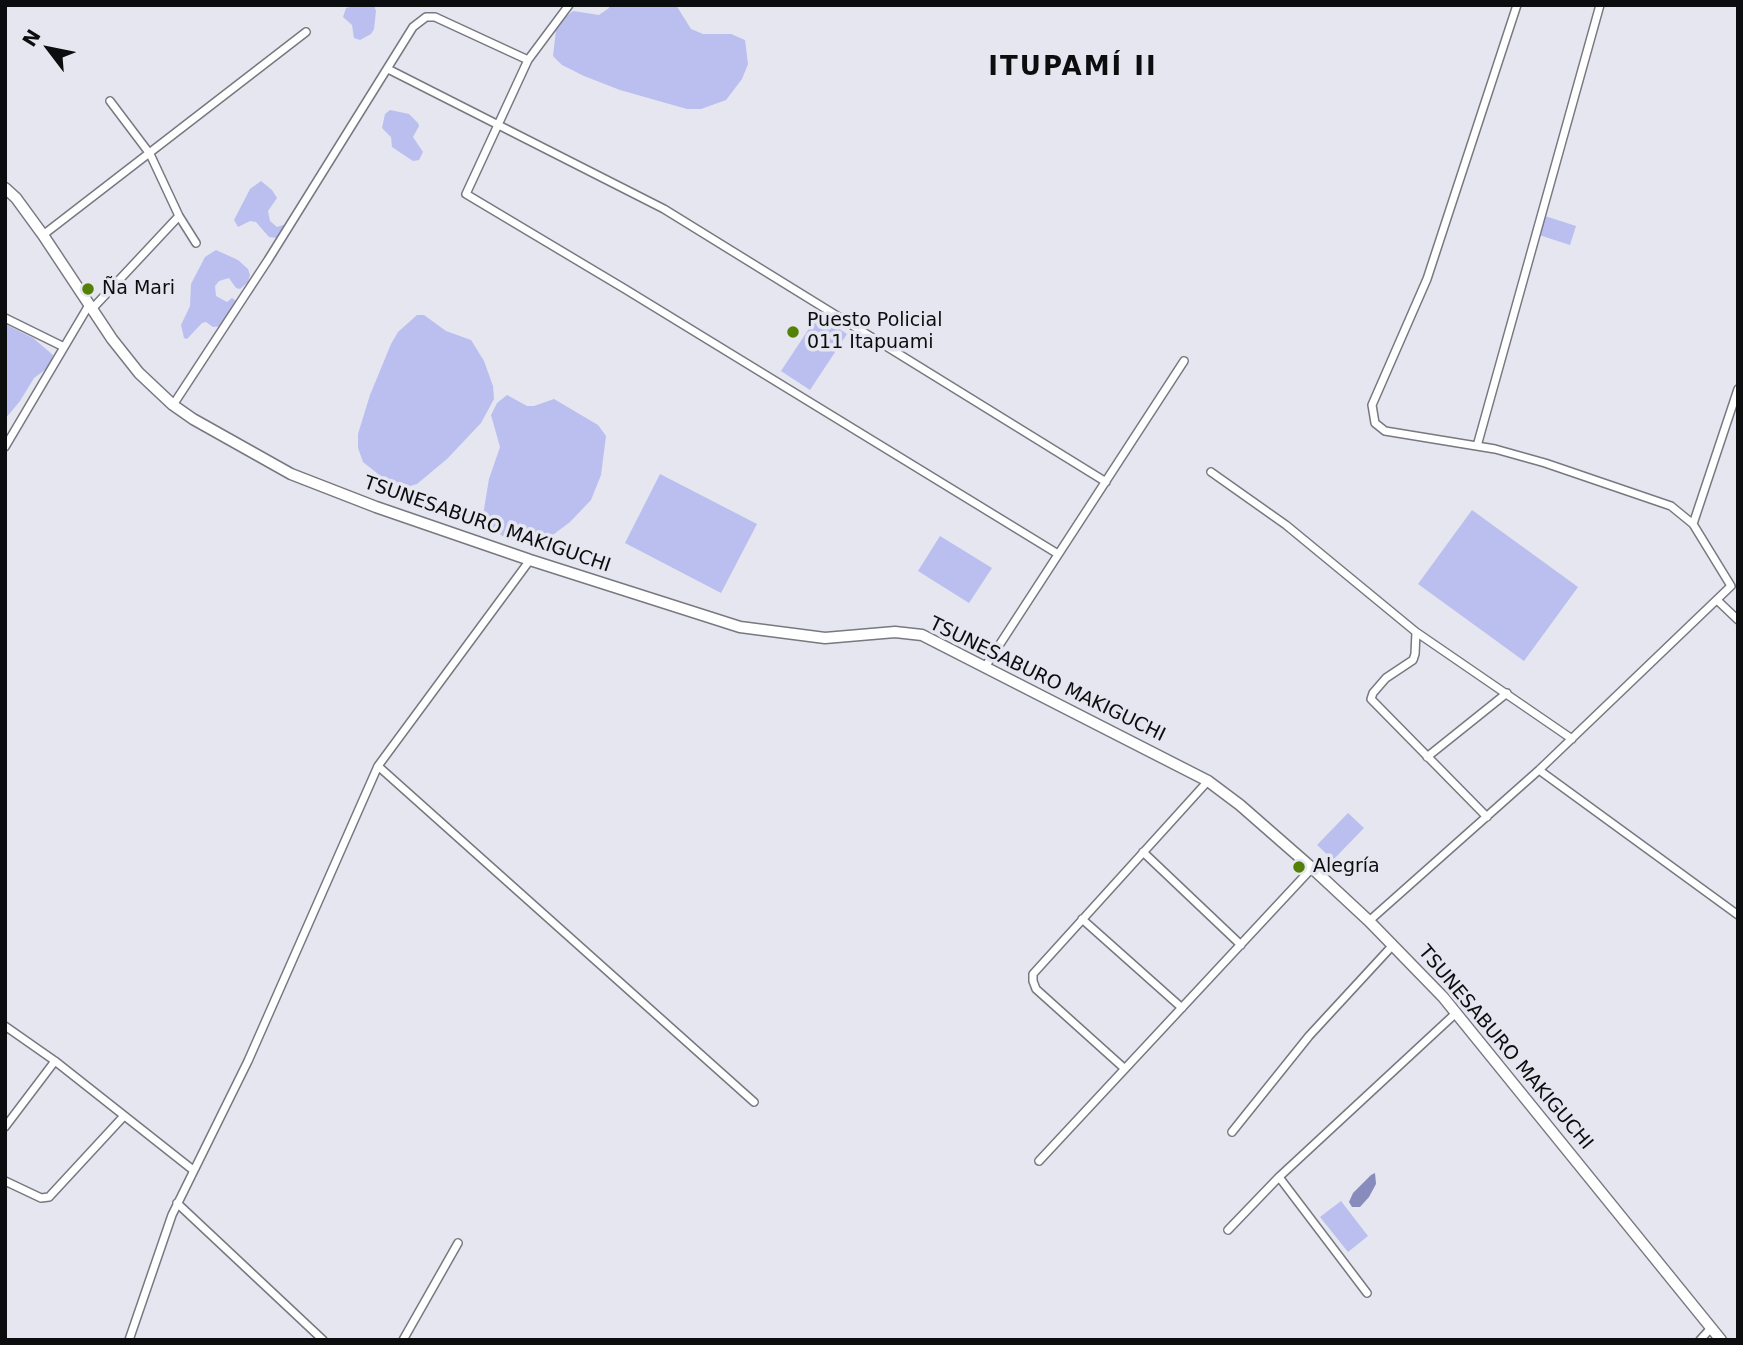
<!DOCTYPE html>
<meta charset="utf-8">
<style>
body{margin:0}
#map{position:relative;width:1743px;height:1345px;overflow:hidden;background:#e5e6ef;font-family:"DejaVu Sans",sans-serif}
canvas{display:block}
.frame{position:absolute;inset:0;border:7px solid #0c0d0f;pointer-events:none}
.north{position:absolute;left:14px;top:14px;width:70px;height:70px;-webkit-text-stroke:5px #e5e6ef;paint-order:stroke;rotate:302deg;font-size:19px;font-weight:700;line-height:28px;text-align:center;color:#0c0d0f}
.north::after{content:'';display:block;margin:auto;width:24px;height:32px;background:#0c0d0f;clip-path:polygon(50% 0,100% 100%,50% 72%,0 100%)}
</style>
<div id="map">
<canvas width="1743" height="1345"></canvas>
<div class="frame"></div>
<div class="north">N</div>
</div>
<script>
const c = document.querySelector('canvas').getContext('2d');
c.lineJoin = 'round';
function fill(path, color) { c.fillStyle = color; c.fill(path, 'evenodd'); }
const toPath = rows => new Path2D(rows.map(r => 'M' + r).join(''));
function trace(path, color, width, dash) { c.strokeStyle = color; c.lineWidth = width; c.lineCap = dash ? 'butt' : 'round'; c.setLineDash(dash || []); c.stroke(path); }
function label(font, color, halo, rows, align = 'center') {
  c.font = font + ' "DejaVu Sans",sans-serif'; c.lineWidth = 7; c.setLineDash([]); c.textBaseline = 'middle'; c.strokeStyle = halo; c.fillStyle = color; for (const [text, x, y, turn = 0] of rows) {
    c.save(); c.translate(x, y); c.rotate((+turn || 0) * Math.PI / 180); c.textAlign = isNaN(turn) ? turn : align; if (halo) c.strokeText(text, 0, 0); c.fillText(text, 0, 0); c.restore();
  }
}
const green = toPath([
 [359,5,374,5,376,11,374,29,371,34,360,40,354,38,352,25,343,17,346,8],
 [609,5,676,5,691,29,703,34,731,34,745,40,748,64,742,79,726,100,701,109,687,109,620,90,584,76,562,65,553,56,556,30,563,19,573,11,599,15,609,8],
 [390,110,409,114,418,123,419,126,413,137,423,152,419,160,413,161,392,147,391,137,382,128,385,114],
 [261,181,272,190,277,198,268,211,270,221,277,227,286,224,276,238,269,237,256,222,250,221,238,227,234,220,250,189],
 [1545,216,1576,226,1570,245,1539,235],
 [216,250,238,260,248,269,250,275,248,282,240,289,236,288,229,278,219,281,215,286,216,296,227,302,232,298,235,300,237,307,223,326,213,327,206,322,202,323,187,339,184,338,181,325,190,306,191,284,205,257],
 [417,315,424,315,446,331,471,340,484,361,493,386,494,399,481,423,447,459,417,484,403,488,392,485,363,462,358,448,358,434,370,395,391,344,398,332],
 [818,315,847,334,810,390,781,371],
 [5,324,33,338,53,355,49,367,34,378,20,401,5,419],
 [507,395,527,406,534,406,554,399,598,425,606,436,601,475,591,500,570,522,538,546,505,538,495,530,483,515,489,479,500,447,491,415,497,403],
 [660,474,757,524,721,593,625,543],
 [1472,510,1578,587,1524,661,1418,584],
 [940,536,992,568,969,603,918,571],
 [1348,813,1364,828,1333,860,1317,845],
 [1341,1201,1368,1236,1348,1252,1320,1217]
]);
const water = toPath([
 [1375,1173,1376,1184,1369,1197,1360,1207,1352,1207,1349,1202,1353,1193,1371,1175]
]);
const street = toPath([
 [569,5,528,60,466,194,625,289,1058,554],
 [388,69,664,209,1106,482],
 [110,101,150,154,179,216,196,243],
 [43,235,306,32],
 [92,309,179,216],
 [5,318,64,347],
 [173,405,268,260,413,27,426,17,435,17,528,60],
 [1477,446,1600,5],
 [5,447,89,305],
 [1211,472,1286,525,1416,632,1572,739],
 [1693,524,1738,389],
 [1717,600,1738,620],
 [1416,632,1415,654,1413,660,1386,678,1373,693,1371,699,1487,817],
 [985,667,1184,361],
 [1427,757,1507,693],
 [378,766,754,1102],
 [1539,770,1738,915],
 [1143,852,1241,945],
 [1082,919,1182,1008],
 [1369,921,1539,770,1731,586,1693,524,1671,506,1545,463,1495,449,1385,431,1375,423,1372,405,1427,279,1517,5],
 [5,1026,55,1061,193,1170],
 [1125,1069,1036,989,1033,981,1033,974,1208,781],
 [5,1127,55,1061],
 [1232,1132,1309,1036,1393,945],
 [1039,1161,1312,868],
 [5,1181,41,1198,49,1197,123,1117],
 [177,1203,323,1340],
 [1228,1230,1279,1177],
 [1367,1293,1279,1177,1456,1013],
 [129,1340,172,1215,248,1061,378,766,530,560],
 [403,1340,458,1243],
 [1700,1340,1711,1328]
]);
const secondary = toPath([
 [5,188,16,198,43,235,112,339,139,373,173,405,193,419,291,474,376,507,530,560,740,627,825,638,895,632,922,635,1208,781,1240,805,1312,868,1369,921,1443,997,1721,1340]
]);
const markers = [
 [88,289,7,"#538007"],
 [793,332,7,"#538007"],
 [1299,867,7,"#538007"]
];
const poiNames = [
 ["Ña Mari",102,289],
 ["Puesto Policial",807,321],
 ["011 Itapuami",807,343],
 ["Alegría",1313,867]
];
const streetNames = [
 ["TSUNESABURO MAKIGUCHI",487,525,19],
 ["TSUNESABURO MAKIGUCHI",1047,680,26],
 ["TSUNESABURO MAKIGUCHI",1505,1048,50]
];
const districtNames = [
 ["ITUPAMÍ II",1073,68]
];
fill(green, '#babfef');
fill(water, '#878cbc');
trace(street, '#777880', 10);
trace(secondary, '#777880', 13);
trace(street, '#fff', 7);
trace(secondary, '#fff', 10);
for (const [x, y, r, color] of markers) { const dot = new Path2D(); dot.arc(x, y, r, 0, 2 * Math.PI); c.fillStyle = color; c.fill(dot); trace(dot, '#e5e6ef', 2.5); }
label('19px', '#0c0d0f', '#e5e6ef', poiNames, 'left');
label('19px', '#0c0d0f', '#e5e6ef', streetNames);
c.letterSpacing = '2px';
label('bold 26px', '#0c0d0f', '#e5e6ef', districtNames);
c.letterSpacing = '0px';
</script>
